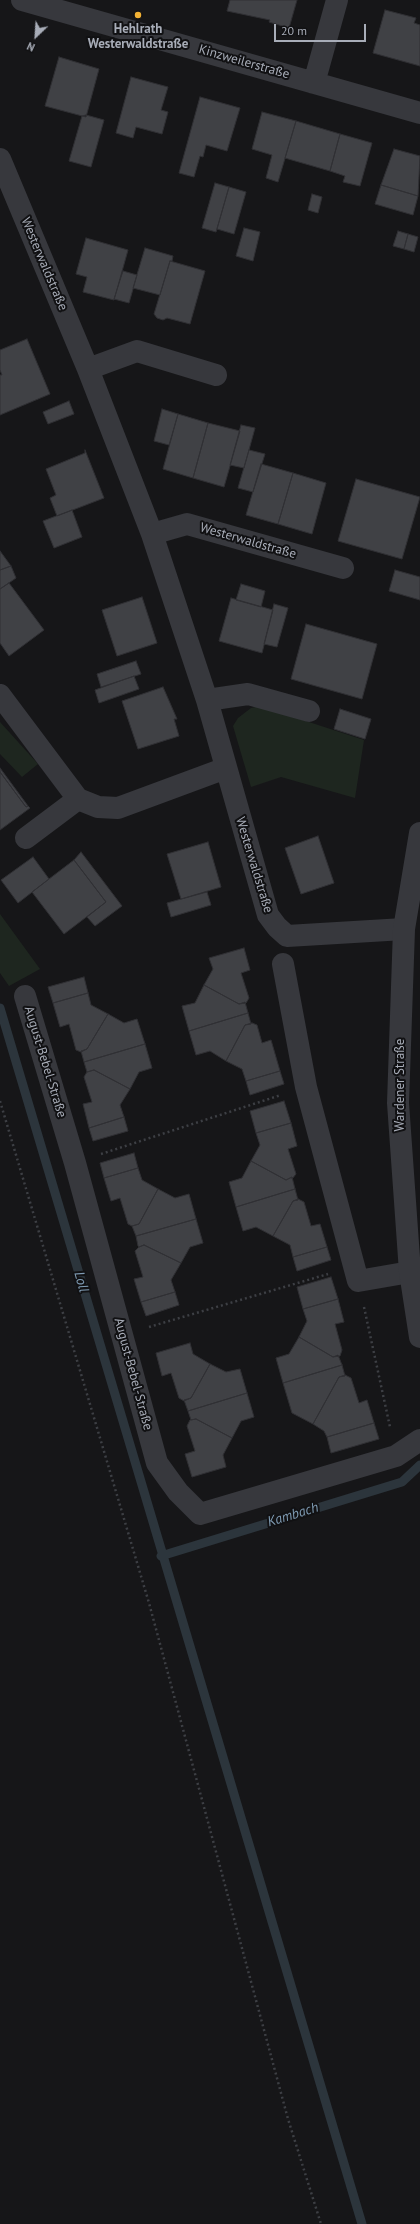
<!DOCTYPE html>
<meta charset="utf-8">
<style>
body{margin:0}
#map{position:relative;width:420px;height:2224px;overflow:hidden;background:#161618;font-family:"PT Sans",sans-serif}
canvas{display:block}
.north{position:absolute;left:16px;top:16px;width:40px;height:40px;-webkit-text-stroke:3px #111113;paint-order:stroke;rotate:205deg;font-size:11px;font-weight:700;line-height:16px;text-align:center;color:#a8adb8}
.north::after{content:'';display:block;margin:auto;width:14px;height:18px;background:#a8adb8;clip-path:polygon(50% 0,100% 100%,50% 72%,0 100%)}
.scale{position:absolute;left:274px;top:24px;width:92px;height:18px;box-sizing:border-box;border:2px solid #a8adb8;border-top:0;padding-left:5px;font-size:12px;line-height:14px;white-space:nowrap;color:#a8adb8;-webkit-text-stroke:3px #111113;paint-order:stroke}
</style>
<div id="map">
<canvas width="420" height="2224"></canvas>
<div class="north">N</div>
<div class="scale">20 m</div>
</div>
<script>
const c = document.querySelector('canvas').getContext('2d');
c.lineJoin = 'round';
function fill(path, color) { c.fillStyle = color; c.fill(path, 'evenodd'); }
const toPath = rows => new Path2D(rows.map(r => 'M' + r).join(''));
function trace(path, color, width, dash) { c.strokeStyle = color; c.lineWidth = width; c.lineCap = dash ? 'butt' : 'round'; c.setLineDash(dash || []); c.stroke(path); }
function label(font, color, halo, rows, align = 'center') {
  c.font = font + ' "PT Sans",sans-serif'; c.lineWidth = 4; c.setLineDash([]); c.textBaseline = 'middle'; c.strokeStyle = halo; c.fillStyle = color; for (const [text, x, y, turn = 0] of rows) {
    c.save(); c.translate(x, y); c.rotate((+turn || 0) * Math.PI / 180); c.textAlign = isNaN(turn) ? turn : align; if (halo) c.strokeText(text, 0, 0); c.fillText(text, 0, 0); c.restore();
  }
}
const green = toPath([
 [260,706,364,740,355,798,281,777,251,787,233,726,238,718,251,708],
 [0,722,38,764,22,777,0,754],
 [0,914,40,969,9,986,0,973]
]);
const stream = toPath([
 [0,1008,362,2224],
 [161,1556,402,1482,420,1465]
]);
const building = toPath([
 [230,0,297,0,289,28,269,22,270,20,227,11,230,0],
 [385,10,416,18,414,23,420,25,420,66,373,53,385,10],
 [59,57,99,69,86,117,45,106,59,57],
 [131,77,168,87,161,110,168,112,162,134,136,127,133,138,116,133,131,77],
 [200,97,240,108,227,151,206,145,203,157,200,156,194,177,179,173,200,97],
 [262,112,296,121,278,182,266,178,272,155,252,149,262,112],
 [86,115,104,120,91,167,69,161,82,116,86,115],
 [296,121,340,134,330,171,285,158,296,121],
 [340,134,372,143,360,186,343,182,345,176,330,171,340,134],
 [394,149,420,156,418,196,381,185,394,149],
 [215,183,229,187,216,232,202,228,215,183],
 [381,185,418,196,413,215,375,204,381,185],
 [229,187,246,192,234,234,217,229,229,187],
 [312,194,322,197,318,213,308,210,312,194],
 [244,228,260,232,253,261,236,256,244,228],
 [398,231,408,234,404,249,393,246,398,231],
 [408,234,418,237,414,252,404,249,408,234],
 [86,238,128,250,114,300,83,292,87,277,76,274,86,238],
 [145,248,173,256,172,261,170,261,160,295,133,288,145,248],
 [170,261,205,271,190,324,167,318,163,320,157,318,154,314,170,261],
 [123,271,137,275,129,303,114,299,123,271],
 [27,339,50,394,0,415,0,375,2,375,0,370,0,350,27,339],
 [69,401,74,414,48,424,43,412,69,401],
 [162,409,178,414,169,445,154,441,162,409],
 [178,414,208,423,193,478,163,469,178,414],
 [208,423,240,431,224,487,193,478,208,423],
 [241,425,255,428,244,468,230,465,241,425],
 [85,450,104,498,57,516,50,498,56,495,46,469,85,453,85,450],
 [249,450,265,454,253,492,238,488,249,450],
 [261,464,293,473,278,524,246,515,261,464],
 [293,473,326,483,312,534,278,524,293,473],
 [356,479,420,497,402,559,338,541,356,479],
 [72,510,82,537,54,548,43,521,72,510],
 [0,551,11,566,0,570,0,551],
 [11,566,16,578,0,589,0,570,11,566],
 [395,570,420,577,420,600,389,591,395,570],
 [9,583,44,630,9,656,0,643,0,589,9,583],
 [241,584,265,591,261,607,236,600,241,584],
 [142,597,157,643,117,656,102,610,142,597],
 [231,598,273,610,262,653,219,641,231,598],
 [274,604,288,608,277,647,264,644,274,604],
 [306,624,377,644,362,699,291,679,306,624],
 [136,661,141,674,101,687,97,674,136,661],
 [134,676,139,689,99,703,95,690,134,676],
 [163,687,177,719,174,719,179,736,138,749,122,701,163,687],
 [340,709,371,719,365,739,334,729,340,709],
 [0,768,28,806,26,807,0,772,0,768],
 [0,772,26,807,28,806,30,808,0,830,0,772],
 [318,836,334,883,301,894,285,848,318,836],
 [208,842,221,887,181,899,167,854,208,842],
 [81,852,122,906,95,926,87,917,106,902,74,860,81,852],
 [33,857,49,879,18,903,1,880,33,857],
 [74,860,106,902,64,934,32,892,74,860],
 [207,892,211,905,171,917,167,903,207,892],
 [244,948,250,970,241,973,249,998,246,1003,239,1004,204,985,213,969,209,958,244,948],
 [84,977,88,993,53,1003,48,987,84,977],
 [204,985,239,1004,245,1002,248,1013,189,1031,182,1006,195,1003,204,985],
 [88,993,91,1005,108,1014,87,1049,81,1052,76,1050,69,1024,60,1027,53,1003,88,993],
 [248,1013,251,1024,245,1025,226,1061,210,1051,196,1055,189,1031,248,1013],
 [108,1014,124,1023,137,1019,145,1044,84,1062,81,1051,87,1049,108,1014],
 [252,1023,257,1025,262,1043,271,1040,280,1071,246,1081,242,1069,226,1061,245,1025,252,1023],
 [145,1044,152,1068,139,1072,130,1089,94,1070,87,1072,84,1062,145,1044],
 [94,1070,130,1089,120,1105,124,1117,89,1128,83,1104,92,1102,84,1077,87,1072,94,1070],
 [280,1071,284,1084,250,1095,246,1081,280,1071],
 [284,1101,291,1123,256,1133,250,1111,284,1101],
 [124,1117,128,1131,93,1141,89,1128,124,1117],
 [291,1123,297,1146,288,1149,296,1174,292,1179,292,1177,286,1180,251,1161,260,1145,256,1133,291,1123],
 [134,1153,138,1168,104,1178,100,1163,134,1153],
 [251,1161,286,1180,292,1177,295,1189,236,1207,229,1182,242,1178,251,1161],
 [138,1168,142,1180,158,1189,139,1224,132,1226,128,1224,120,1198,111,1201,104,1178,138,1168],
 [158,1189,175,1198,189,1194,196,1219,136,1236,132,1226,139,1224,158,1189],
 [295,1189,298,1200,293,1201,273,1236,256,1227,243,1231,236,1207,295,1189],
 [298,1199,304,1202,311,1226,320,1224,327,1247,293,1257,290,1245,273,1236,293,1201,298,1199],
 [196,1219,203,1243,190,1247,181,1263,144,1245,139,1247,138,1246,136,1236,196,1219],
 [144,1245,181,1263,171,1280,175,1292,141,1302,134,1279,143,1277,135,1251,139,1247,144,1245],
 [327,1247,331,1260,297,1271,293,1257,327,1247],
 [331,1277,338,1299,303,1309,297,1287,331,1277],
 [175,1292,179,1305,146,1316,141,1302,175,1292],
 [338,1299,344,1322,335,1324,342,1350,340,1356,333,1357,299,1337,307,1321,303,1309,338,1299],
 [299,1337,333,1357,338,1355,342,1365,283,1383,276,1358,289,1354,299,1337],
 [190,1343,193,1354,210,1364,191,1398,184,1401,179,1398,171,1373,162,1376,156,1353,190,1343],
 [210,1364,226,1372,240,1369,247,1393,188,1411,184,1400,191,1398,210,1364],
 [342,1365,345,1376,339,1377,313,1424,292,1413,283,1383,342,1365],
 [345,1375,351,1378,359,1403,367,1400,374,1423,327,1437,324,1431,313,1424,339,1377,345,1375],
 [247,1393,254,1417,241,1421,232,1438,196,1419,191,1420,188,1411,247,1393],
 [196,1419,232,1438,223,1455,226,1467,192,1477,185,1454,195,1451,187,1426,190,1420,196,1419],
 [374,1423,379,1439,331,1453,327,1437,374,1423]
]);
const path = toPath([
 [0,1101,149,1603,288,2119,321,2224],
 [101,1154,281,1095],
 [364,1307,390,1427],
 [149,1327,328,1274]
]);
const minor = toPath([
 [22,0,420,113],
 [314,83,337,0],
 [0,159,88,369,152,534,207,700,268,915,277,927,287,936,404,929],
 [88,369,137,351,216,375],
 [152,534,187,524,343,568],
 [0,695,78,799,98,807,118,808,226,768],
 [207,700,248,694,309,711],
 [26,838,78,799],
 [283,964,306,1087,358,1281,410,1272],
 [25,996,75,1163,157,1463,178,1492,200,1514,396,1456,420,1440]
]);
const tertiary = toPath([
 [420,833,404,929,398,1103,410,1272,420,1337]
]);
const markers = [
 [138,15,4,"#f2b134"]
];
const poiNames = [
 ["Hehlrath",138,29],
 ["Westerwaldstraße",138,44]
];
const streetNames = [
 ["Kinzweilerstraße",244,62,16],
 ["Westerwaldstraße",44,264,67],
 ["Westerwaldstraße",248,541,16],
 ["Westerwaldstraße",254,865,73],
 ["August-Bebel-Straße",45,1062,73],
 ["Wardener Straße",400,1085,-90],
 ["August-Bebel-Straße",133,1374,75]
];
const waterNames = [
 ["Loll",81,1282,74],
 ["Kambach",293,1515,-17]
];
fill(green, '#1e261f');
trace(stream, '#2c353c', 9);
fill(building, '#404145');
trace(building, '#303034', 1);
trace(path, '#3d3f44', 2.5, [2, 3]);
trace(minor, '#37383d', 22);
trace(tertiary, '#37383d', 22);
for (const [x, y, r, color] of markers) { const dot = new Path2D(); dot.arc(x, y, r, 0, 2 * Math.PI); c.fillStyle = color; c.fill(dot); trace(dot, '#111113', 1.5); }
label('bold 13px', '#a8adb8', '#111113', poiNames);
label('13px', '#a8adb8', '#111113', streetNames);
label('italic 14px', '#7f9bb3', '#111113', waterNames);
</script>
